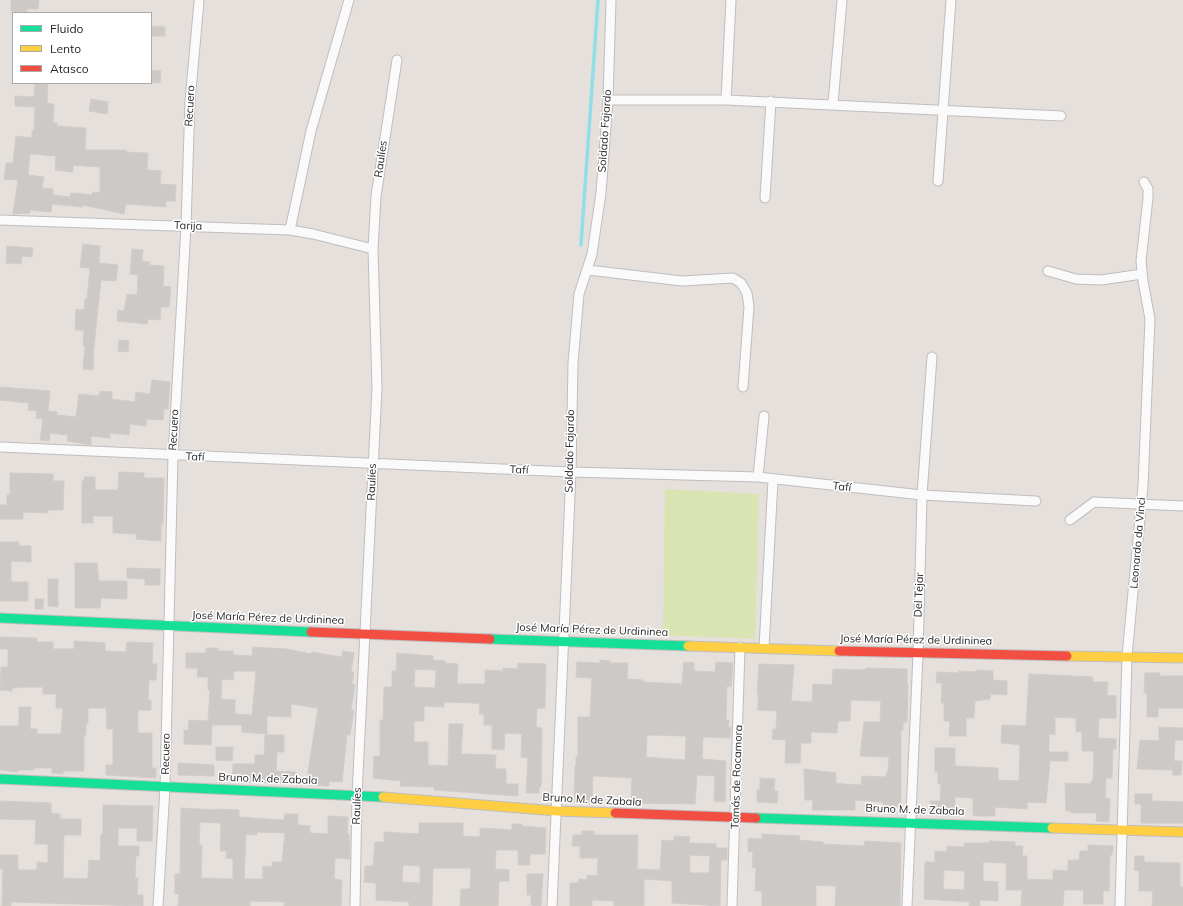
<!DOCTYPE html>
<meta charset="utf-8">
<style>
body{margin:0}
#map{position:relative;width:1183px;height:906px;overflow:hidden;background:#e6e0dc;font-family:Mulish,sans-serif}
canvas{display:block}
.legend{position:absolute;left:12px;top:12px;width:140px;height:72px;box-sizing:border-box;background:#fff;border:1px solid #a9a9a9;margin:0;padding:5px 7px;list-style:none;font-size:12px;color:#272727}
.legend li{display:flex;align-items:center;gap:8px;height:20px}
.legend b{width:20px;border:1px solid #a9a9a9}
</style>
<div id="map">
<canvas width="1183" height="906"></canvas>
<ul class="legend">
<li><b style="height:5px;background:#16e098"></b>Fluido</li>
<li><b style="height:5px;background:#ffcf43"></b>Lento</li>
<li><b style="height:5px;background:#f24e42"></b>Atasco</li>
</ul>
</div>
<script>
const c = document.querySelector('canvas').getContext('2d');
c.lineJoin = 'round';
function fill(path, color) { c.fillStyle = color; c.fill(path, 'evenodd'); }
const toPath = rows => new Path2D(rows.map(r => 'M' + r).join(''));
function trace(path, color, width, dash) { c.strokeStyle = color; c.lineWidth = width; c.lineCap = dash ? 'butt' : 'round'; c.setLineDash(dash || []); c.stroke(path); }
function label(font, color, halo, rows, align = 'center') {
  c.font = font + ' Mulish,sans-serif'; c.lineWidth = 3; c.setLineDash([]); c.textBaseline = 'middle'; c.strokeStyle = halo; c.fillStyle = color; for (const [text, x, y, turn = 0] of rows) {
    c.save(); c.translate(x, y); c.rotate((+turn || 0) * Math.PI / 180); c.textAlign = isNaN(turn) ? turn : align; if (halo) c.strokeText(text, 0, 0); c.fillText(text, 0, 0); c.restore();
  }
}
const pitch = toPath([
 [665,489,759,494,755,639,663,635]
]);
const stream = toPath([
 [581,245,598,0]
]);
const building = toPath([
 [11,0,39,0,38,9,27,9,27,12,11,11,11,0],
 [151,26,165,27,165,36,151,36,151,26],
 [151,70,161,71,160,83,151,82,151,70],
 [35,84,48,85,47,103,54,104,53,123,57,123,57,126,86,128,85,150,126,150,126,152,148,153,147,170,161,171,160,184,176,185,175,201,166,201,166,207,126,204,124,214,83,205,83,207,52,204,51,212,30,210,30,213,13,214,18,180,4,179,6,163,13,163,16,136,32,138,32,131,34,131,35,107,15,106,15,96,34,97,35,84],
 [30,154,56,156,55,170,73,172,73,165,100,167,100,193,93,192,92,195,71,193,70,197,53,195,53,189,42,188,44,177,28,175,30,154],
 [91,99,108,102,107,114,89,111,91,99],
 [83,244,100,246,99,263,118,265,116,281,101,280,93,356,94,356,93,370,83,369,85,346,83,345,84,330,75,330,76,309,84,310,85,299,87,299,90,268,80,267,83,244],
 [7,246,33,248,32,257,22,256,21,264,6,263,7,246],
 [132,249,143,250,142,261,150,262,149,265,164,266,163,286,171,287,169,307,161,307,160,320,148,319,147,324,117,321,118,310,124,311,127,294,137,295,138,275,130,274,132,249],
 [119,340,129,341,128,352,118,351,119,340],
 [152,380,170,382,168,409,164,409,163,420,147,419,146,426,130,424,129,435,110,433,110,438,91,436,91,445,67,441,68,435,50,433,49,441,40,440,43,419,36,418,37,411,28,410,29,403,0,400,0,387,50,391,48,411,57,412,57,415,76,417,79,394,99,396,100,391,112,392,112,399,135,402,136,392,150,394,152,380],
 [119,472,144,473,144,478,164,478,163,524,161,524,161,541,136,539,137,534,113,533,113,516,93,516,93,523,82,523,82,481,84,481,84,477,95,477,95,490,118,490,119,472],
 [10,473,53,474,53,481,64,481,63,510,48,510,48,513,23,512,23,519,0,519,0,505,7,505,7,495,10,495,10,473],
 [0,542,19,542,19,546,31,546,31,562,11,561,11,582,28,582,28,601,0,601,0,542],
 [75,563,97,563,99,581,127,581,127,599,101,598,100,608,75,608,75,563],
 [127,568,160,569,160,585,145,585,145,579,127,578,127,568],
 [48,579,58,579,58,607,48,606,48,579],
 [35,599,44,599,43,609,35,609,35,599],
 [0,637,37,638,37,642,53,642,53,649,74,649,74,641,105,643,105,651,126,652,127,642,153,643,152,664,157,664,156,680,149,680,148,700,151,700,151,710,138,710,138,733,152,733,152,768,156,768,156,778,106,775,106,765,113,765,113,729,107,729,106,708,88,708,88,723,86,723,86,735,84,735,84,771,63,771,63,774,52,773,52,768,34,768,34,770,18,770,18,772,0,770,0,726,19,726,19,707,31,707,30,729,37,729,37,734,61,734,63,708,56,708,56,694,43,694,43,687,24,687,12,688,12,691,0,690,1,667,8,667,8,649,0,649,0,637],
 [253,647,287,649,311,654,312,652,342,657,343,651,354,653,351,672,354,672,352,684,355,685,351,710,354,710,350,735,347,735,342,782,329,781,329,786,306,785,318,708,291,704,291,717,267,716,267,734,242,732,242,725,212,725,211,745,184,744,184,730,188,731,189,720,208,721,210,690,208,690,208,677,197,677,198,668,186,668,186,653,206,653,206,648,218,648,218,651,233,651,233,655,252,656,253,647],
 [234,671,256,671,252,715,235,714,235,700,221,699,222,679,233,680,234,671],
 [397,653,433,656,433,660,445,661,445,663,458,664,457,684,485,684,485,670,503,671,503,668,518,669,518,663,546,664,545,708,537,708,536,727,542,728,541,787,539,787,539,793,526,793,528,758,521,757,522,734,505,733,504,750,492,749,492,725,484,725,484,714,479,714,480,704,472,703,444,702,444,707,424,706,424,721,414,721,414,742,428,742,428,765,448,766,449,724,463,724,461,754,496,755,495,769,506,769,506,784,518,784,518,796,434,790,434,787,400,786,401,781,373,778,374,756,380,756,380,720,383,720,384,687,392,687,392,671,396,671,397,653],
 [415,669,436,670,435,688,414,687,415,669],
 [600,660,610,661,610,663,628,663,627,679,643,680,643,682,682,684,684,662,694,663,694,671,715,672,716,662,733,663,731,687,727,686,726,720,729,720,728,727,731,727,730,738,703,737,702,759,726,761,725,802,714,801,715,776,697,775,695,804,631,803,632,778,593,776,592,803,574,802,575,766,576,766,576,756,578,756,578,717,590,717,592,678,576,677,577,662,600,663,600,660],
 [647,735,686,736,685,760,646,757,647,735],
 [759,664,794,665,791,701,812,702,813,684,832,685,833,669,858,670,867,669,867,668,907,669,907,684,908,684,907,722,903,722,903,730,901,730,901,807,883,806,883,802,855,800,855,810,812,810,813,800,805,800,804,769,836,773,836,783,844,784,861,785,862,776,885,777,888,771,889,757,860,756,864,722,880,722,881,701,851,700,850,721,838,721,837,733,811,732,811,743,801,743,800,763,785,763,786,740,772,739,773,729,776,729,777,711,758,710,758,693,757,693,759,664],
 [977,670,993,671,993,680,1007,681,1007,695,991,694,990,699,975,701,974,718,966,718,966,736,949,736,950,721,944,721,944,703,941,703,942,683,936,683,937,672,958,673,959,671,977,672,977,670],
 [1145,673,1160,673,1160,676,1183,676,1183,708,1158,708,1158,717,1147,717,1147,693,1144,693,1145,673],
 [1029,674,1093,677,1093,682,1108,682,1107,695,1116,696,1116,718,1099,718,1098,738,1116,739,1116,749,1113,749,1112,778,1106,778,1105,798,1110,799,1109,822,1096,821,1097,813,1071,813,1071,811,1066,811,1065,783,1091,784,1091,781,1093,781,1094,751,1082,751,1082,732,1076,732,1076,718,1055,717,1055,735,1049,734,1049,752,1068,752,1068,761,1050,761,1046,803,1027,802,1027,809,995,807,995,816,978,816,973,815,973,798,955,797,955,816,930,815,930,801,940,801,941,784,938,784,938,772,935,772,935,748,955,748,955,766,998,768,998,780,1019,781,1020,745,1001,743,1002,725,1026,726,1029,674],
 [1159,727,1183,728,1183,740,1175,740,1174,761,1182,761,1181,775,1173,775,1173,770,1137,769,1140,740,1159,741,1159,727],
 [265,735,284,735,284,752,277,752,276,771,296,772,296,784,232,781,233,764,255,764,255,755,264,755,265,735],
 [216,747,233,747,232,761,216,760,216,747],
 [178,763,214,765,214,776,178,775,178,763],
 [760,778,775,779,774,791,778,791,777,803,757,802,757,790,760,790,760,778],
 [1135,794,1152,794,1152,801,1183,802,1183,823,1141,823,1141,804,1135,804,1135,794],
 [0,801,51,803,51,813,60,814,60,819,81,819,81,835,64,835,63,878,86,879,88,877,89,860,100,861,101,834,103,834,103,805,153,806,152,841,137,841,137,828,118,828,118,846,139,846,139,856,136,856,135,878,138,878,137,895,143,895,143,906,11,902,11,906,2,906,3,869,0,869,0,855,18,855,18,870,37,870,37,862,48,863,48,844,35,844,36,820,0,819,0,801],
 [181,808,217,810,217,809,239,810,239,817,268,819,284,820,285,814,298,814,298,825,310,826,310,833,328,834,328,816,348,817,347,834,349,834,350,859,335,858,334,879,342,880,341,906,284,906,285,902,250,901,250,906,178,906,179,894,175,894,175,874,180,874,181,808],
 [200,822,221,823,220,851,227,851,226,858,233,859,233,879,201,878,202,845,199,845,200,822],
 [257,832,285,833,282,862,272,862,272,867,263,866,263,879,244,879,246,834,257,835,257,832],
 [419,823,463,823,463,836,480,837,480,828,512,830,512,824,522,824,521,826,546,828,545,854,530,854,530,865,518,865,518,850,496,850,495,869,509,870,509,881,499,881,498,906,460,906,461,889,470,889,471,868,433,868,432,906,409,906,409,902,376,900,376,883,364,882,365,866,373,866,375,842,384,842,384,832,419,834,419,823],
 [403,865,420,866,420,883,402,882,403,865],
 [582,831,594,831,594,835,638,835,637,869,660,870,662,840,674,841,674,836,690,837,689,843,716,844,716,848,727,848,727,860,721,860,720,906,672,903,672,881,644,879,644,906,614,906,614,901,592,900,592,906,570,906,570,883,578,883,579,879,587,880,587,875,597,876,598,858,580,858,580,846,572,846,573,835,582,835,582,831],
 [690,855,710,856,709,873,690,873,690,855],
 [762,834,800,836,799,840,823,842,823,844,864,846,865,841,901,843,900,906,835,906,836,886,816,885,816,906,762,906,762,891,755,891,756,868,752,867,753,852,748,852,748,838,762,839,762,834],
 [990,841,1015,842,1015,846,1023,846,1022,856,1027,856,1027,879,1053,880,1053,870,1068,871,1068,860,1079,860,1080,851,1088,851,1088,845,1113,846,1112,855,1110,855,1109,891,1103,891,1103,904,1083,904,1084,890,1064,890,1063,906,1021,906,1022,890,1006,890,1006,863,983,862,983,881,998,882,998,901,980,900,980,906,969,906,970,902,924,899,925,862,935,862,935,851,947,852,947,846,964,847,964,843,989,843,990,841],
 [944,870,965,871,964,890,943,889,944,870],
 [1135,856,1144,856,1144,862,1180,863,1180,887,1183,887,1183,906,1152,906,1153,891,1139,891,1139,871,1134,870,1135,856],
 [527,874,543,874,541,906,531,905,531,895,527,895,527,874]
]);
const street = toPath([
 [608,100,726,100,1061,116],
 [726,100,731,0],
 [833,103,842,0],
 [938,181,951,0],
 [765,198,771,101],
 [0,220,290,230,313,234,373,249],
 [290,230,311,131,349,0],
 [588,270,682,281,733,278,741,283,747,293,749,307,743,387],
 [1048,271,1076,279,1101,280,1142,274],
 [0,447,571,472,758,477,922,495,1036,501],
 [758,477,764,416],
 [1070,520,1094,502,1183,506],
 [764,648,773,480],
 [158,906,165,787,173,456,186,226,190,101,199,2],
 [355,906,357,795,377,388,373,249,376,196,397,60],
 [552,906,571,472,573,363,579,294,592,254,601,193,608,100,611,0],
 [732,906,740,647],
 [907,906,918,654,922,495,932,357],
 [1120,906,1127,656,1143,486,1150,319,1143,281,1141,261,1148,198,1148,189,1144,182]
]);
const fast = toPath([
 [0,618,311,632],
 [490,639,688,646],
 [0,779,383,797],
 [756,818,1052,828]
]);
const slow = toPath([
 [688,646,839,651],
 [1067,656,1183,658],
 [383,797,557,811,615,813],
 [1052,828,1183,832]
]);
const jam = toPath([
 [311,632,490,639],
 [839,651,1067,656],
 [615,813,756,818]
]);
const streetNames = [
 ["Recuero",190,106,-87],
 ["Soldado Fajardo",605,131,-86],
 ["Raulíes",381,159,-82],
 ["Tarija",188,226,2],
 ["Recuero",174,430,-87],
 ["Soldado Fajardo",570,451,-89],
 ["Tafí",195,457,2],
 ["Tafí",519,470,2],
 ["Raulíes",372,482,-88],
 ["Tafí",842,487,6],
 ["Leonardo da Vinci",1138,543,-85],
 ["Del Tejar",919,595,-88],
 ["José María Pérez de Urdininea",268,618,2],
 ["José María Pérez de Urdininea",592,630,2],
 ["José María Pérez de Urdininea",916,640,1],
 ["Recuero",166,754,-89],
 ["Tomás de Rocamora",737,777,-88],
 ["Bruno M. de Zabala",268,779,2],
 ["Bruno M. de Zabala",592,800,3],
 ["Raulíes",357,806,-88],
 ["Bruno M. de Zabala",915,810,2]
];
fill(pitch, '#dae4b3');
trace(stream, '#91dfe6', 3.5);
fill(building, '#ccc9c6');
trace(building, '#d0ccc9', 1);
trace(street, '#bfbdbe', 11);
trace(fast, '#bfbdbe', 11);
trace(slow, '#bfbdbe', 11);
trace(jam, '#bfbdbe', 11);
trace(street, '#fbfafa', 9);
trace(fast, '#16e098', 9);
trace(slow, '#ffcf43', 9);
trace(jam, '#f24e42', 9);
label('11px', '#272727', '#fff', streetNames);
</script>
